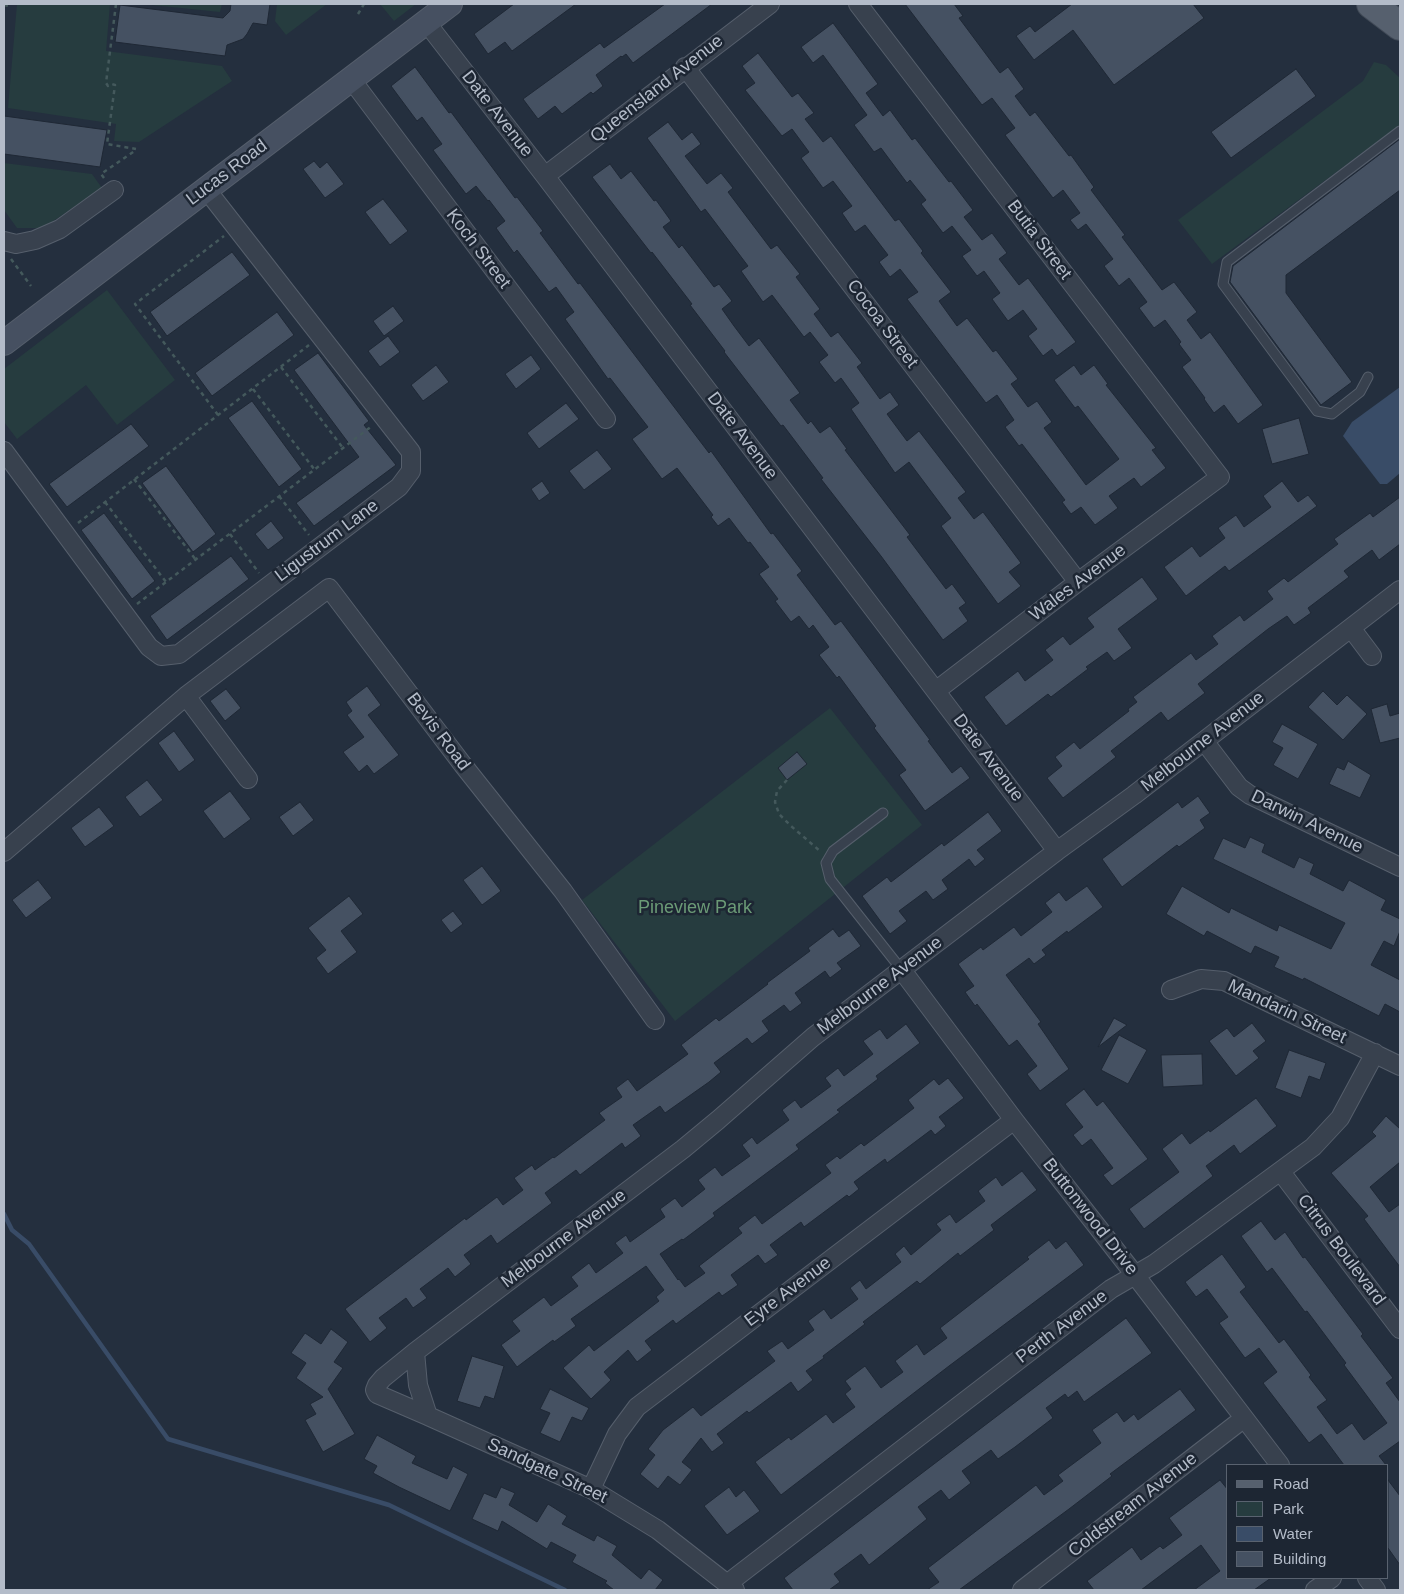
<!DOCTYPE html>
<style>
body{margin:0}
#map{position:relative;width:1404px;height:1594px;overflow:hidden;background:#242f3e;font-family:Arial,sans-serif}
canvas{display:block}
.frame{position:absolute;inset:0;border:5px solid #b4bcc9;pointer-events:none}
.legend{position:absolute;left:1226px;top:1464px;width:162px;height:115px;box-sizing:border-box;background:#1d2633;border:1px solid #59626f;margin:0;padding:6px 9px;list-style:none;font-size:15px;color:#b4bcc9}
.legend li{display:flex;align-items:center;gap:10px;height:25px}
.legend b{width:25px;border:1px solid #59626f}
</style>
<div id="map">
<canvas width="1404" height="1594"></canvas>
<div class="frame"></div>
<ul class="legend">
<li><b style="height:6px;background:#56606e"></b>Road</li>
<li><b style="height:14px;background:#263c3f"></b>Park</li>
<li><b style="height:14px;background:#394c67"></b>Water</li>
<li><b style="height:14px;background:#455162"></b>Building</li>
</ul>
</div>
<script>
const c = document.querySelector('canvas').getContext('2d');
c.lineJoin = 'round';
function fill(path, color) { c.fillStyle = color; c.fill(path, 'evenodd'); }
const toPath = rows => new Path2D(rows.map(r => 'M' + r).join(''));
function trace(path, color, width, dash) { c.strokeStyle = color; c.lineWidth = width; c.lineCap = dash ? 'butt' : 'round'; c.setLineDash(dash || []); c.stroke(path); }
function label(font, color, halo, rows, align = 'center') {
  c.font = font + ' Arial,sans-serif'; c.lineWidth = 5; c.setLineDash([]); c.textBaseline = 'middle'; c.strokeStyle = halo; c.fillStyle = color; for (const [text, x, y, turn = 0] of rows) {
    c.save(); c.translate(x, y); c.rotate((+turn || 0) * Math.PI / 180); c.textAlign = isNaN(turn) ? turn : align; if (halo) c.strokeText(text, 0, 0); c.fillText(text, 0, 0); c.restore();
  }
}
const green = toPath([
 [17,4,110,4,106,51,222,66,232,81,139,142,114,141,116,124,8,108],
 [142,4,222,4,220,12],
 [277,4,327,4,286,35,275,21],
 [380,4,416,4,394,21],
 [1374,62,1386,65,1400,78,1400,125,1212,264,1178,220,1363,81],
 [4,163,92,174,102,188,43,228,17,228,4,210],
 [107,290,175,380,117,425,86,385,17,439,4,422,4,369],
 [830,708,922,825,675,1021,582,900]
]);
const water = toPath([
 [1400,387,1400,473,1387,484,1380,484,1343,436,1352,422]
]);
const stream = toPath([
 [4,1214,12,1230,29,1244,168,1439,389,1505,565,1590]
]);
const building = toPath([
 [231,4,270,4,267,25,253,23,247,34,243,39,227,45,225,56,115,42,120,5,223,18,230,11,231,4],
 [514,4,576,4,512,51,505,42,488,54,474,34,514,4],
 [665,4,712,4,633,63,626,54,622,57,621,56,596,75,603,86,593,94,591,92,562,114,555,106,538,119,523,99,600,43,604,48,665,4],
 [905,4,954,4,963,16,959,18,1000,73,1008,67,1024,89,1015,96,1030,116,1035,112,1069,156,1071,155,1094,187,1091,190,1125,235,1122,237,1162,290,1174,282,1197,312,1187,320,1201,339,1210,332,1263,405,1238,424,1224,405,1214,413,1204,399,1205,398,1182,367,1191,360,1179,344,1181,342,1165,320,1154,328,1139,308,1147,302,1129,278,1119,286,1104,266,1113,259,1086,224,1078,230,1070,220,1080,213,1063,190,1053,198,1005,135,1015,128,992,98,982,105,905,4],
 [1072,4,1193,4,1204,18,1114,85,1073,30,1034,60,1016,36,1030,26,1035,32,1072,4],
 [833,23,878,84,866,93,883,116,890,110,912,140,915,138,949,182,951,181,973,210,964,217,982,240,992,233,1007,253,999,259,1019,285,1028,278,1076,342,1057,356,1052,349,1043,356,1028,336,1037,329,1023,310,1008,321,992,299,1000,293,984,271,977,276,962,256,971,250,952,226,943,233,921,204,926,200,910,180,907,183,881,148,874,152,854,125,867,115,823,55,813,63,801,47,833,23],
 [758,53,792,97,798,93,814,113,805,119,823,142,831,136,895,221,899,219,923,251,921,253,951,292,939,301,957,326,967,318,993,352,996,350,1018,379,1011,384,1028,407,1037,401,1052,422,1044,428,1086,485,1119,459,1078,406,1075,408,1054,380,1074,365,1081,375,1094,365,1108,384,1106,385,1156,448,1152,450,1166,468,1141,487,1134,478,1109,496,1118,508,1095,525,1081,507,1071,514,1062,502,1065,500,1022,444,1019,446,1005,427,1014,420,997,395,986,403,907,299,918,292,900,269,890,277,879,262,888,255,865,225,855,232,842,213,852,206,833,181,823,188,801,158,809,152,792,129,782,136,745,90,755,83,742,66,758,53],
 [415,67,449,113,451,112,515,198,517,197,543,231,540,233,578,284,580,283,709,453,711,451,771,534,773,533,802,571,797,575,835,625,841,621,930,740,928,741,952,773,961,766,970,778,925,811,899,775,906,770,874,728,876,726,839,676,837,678,819,655,829,647,813,625,809,629,799,616,791,622,775,601,778,599,759,574,769,567,750,542,748,543,729,518,718,526,711,517,713,515,677,468,662,479,632,439,648,427,610,378,608,379,565,319,574,312,556,287,549,292,517,250,514,253,496,228,505,221,489,200,488,201,476,186,466,194,433,150,442,144,422,117,417,121,391,86,415,67],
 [1296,69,1316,96,1231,158,1211,132,1296,69],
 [4,116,107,130,100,167,4,154,4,116],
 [668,122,682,140,692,132,701,144,685,156,707,184,721,173,733,188,728,192,771,249,777,245,800,274,796,277,820,309,814,314,831,337,838,332,862,363,857,367,880,399,890,392,899,405,887,414,907,441,919,431,966,492,958,498,974,519,983,512,1021,563,1009,572,1021,586,998,604,941,526,951,518,909,462,895,473,851,409,859,403,841,378,835,383,819,362,828,355,810,332,804,337,772,295,763,302,741,271,748,266,705,209,701,212,647,138,668,122],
 [1400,139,1400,190,1286,275,1286,293,1352,382,1321,405,1230,282,1233,266,1400,139],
 [314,161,320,168,327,162,344,184,325,198,303,169,314,161],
 [610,164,621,179,631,171,654,201,656,200,671,221,663,227,679,248,682,245,714,287,719,284,732,301,722,309,734,326,749,346,759,338,800,393,790,400,808,424,811,421,820,433,830,426,847,449,845,450,910,535,907,537,946,589,952,584,966,603,959,608,968,621,943,640,881,556,821,479,823,478,783,425,781,426,724,352,725,351,690,305,692,304,652,252,651,253,592,177,610,164],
 [383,199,408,231,390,245,365,212,383,199],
 [232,252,250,275,167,336,150,312,232,252],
 [393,306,404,321,384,336,373,321,393,306],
 [277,312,294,335,212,396,195,373,277,312],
 [388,336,400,352,380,367,368,351,388,336],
 [318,353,369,421,364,425,396,465,314,526,296,503,359,457,294,370,318,353],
 [531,355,541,369,516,389,505,374,531,355],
 [436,365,449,382,423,401,411,385,436,365],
 [252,401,302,469,279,487,228,418,252,401],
 [566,403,579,419,539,449,527,433,566,403],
 [1299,418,1309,454,1272,464,1262,429,1299,418],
 [131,424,149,446,67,507,49,484,131,424],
 [597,450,612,469,584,490,569,471,597,450],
 [166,466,216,534,193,552,142,483,166,466],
 [542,481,550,493,539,501,531,489,542,481],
 [1282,481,1298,502,1308,495,1317,506,1229,571,1225,566,1186,596,1164,567,1192,546,1200,557,1225,538,1218,528,1236,515,1244,527,1271,507,1263,496,1282,481],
 [1400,497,1400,544,1379,560,1372,550,1344,571,1349,577,1308,608,1311,613,1294,625,1287,616,1268,629,1198,684,1205,693,1168,721,1161,712,1111,751,1116,757,1063,798,1047,778,1062,766,1055,757,1074,742,1080,749,1129,711,1128,709,1137,702,1133,697,1191,653,1196,660,1218,644,1212,636,1240,615,1244,621,1273,599,1267,591,1284,578,1288,582,1338,544,1334,539,1370,513,1373,517,1400,497],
 [104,513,155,581,132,599,81,530,104,513],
 [271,521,284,538,268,550,255,534,271,521],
 [231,556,249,579,167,640,150,616,231,556],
 [1142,577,1158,599,1118,629,1132,648,1114,661,1107,652,1086,667,1088,669,1051,697,1048,694,1006,726,984,697,1018,671,1025,681,1053,660,1045,650,1063,636,1070,645,1094,627,1087,618,1142,577],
 [367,686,381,705,368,715,399,755,374,774,367,765,359,772,343,752,364,737,347,715,352,711,346,702,367,686],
 [226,689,241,708,225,721,210,701,226,689],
 [1323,691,1337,705,1347,695,1367,714,1343,740,1308,707,1323,691],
 [1387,704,1390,716,1400,713,1400,738,1380,743,1371,709,1387,704],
 [1282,724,1318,744,1298,779,1273,765,1283,748,1272,742,1282,724],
 [174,731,195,760,179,772,158,743,174,731],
 [797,752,807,764,787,780,778,768,797,752],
 [1348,761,1371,775,1360,798,1329,784,1337,767,1344,770,1348,761],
 [147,780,163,800,140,817,125,797,147,780],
 [230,791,251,819,224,839,203,811,230,791],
 [1198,796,1210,813,1200,820,1205,828,1179,847,1177,845,1122,887,1102,859,1178,802,1182,808,1198,796],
 [300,802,314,820,293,836,279,817,300,802],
 [99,807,114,826,85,847,71,828,99,807],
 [988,812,1002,831,977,850,985,859,975,867,969,859,942,880,948,889,933,900,926,891,899,911,907,921,890,934,862,896,887,877,891,882,942,843,944,846,988,812],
 [1250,837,1265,844,1262,852,1294,868,1299,857,1314,864,1310,874,1343,891,1349,880,1386,900,1381,910,1400,919,1400,931,1394,946,1384,941,1371,965,1400,980,1400,1012,1385,1004,1379,1016,1304,978,1303,980,1274,967,1279,957,1255,946,1251,954,1207,931,1204,936,1166,914,1182,886,1229,913,1231,908,1277,931,1279,925,1331,949,1345,923,1213,859,1223,838,1245,848,1250,837],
 [482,866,501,891,482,905,463,880,482,866],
 [38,880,52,898,26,918,12,900,38,880],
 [1087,886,1103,907,1068,933,1067,931,1042,950,1046,955,1034,964,1029,958,1006,975,1041,1022,1038,1024,1069,1069,1040,1091,1027,1074,1037,1066,1017,1040,1009,1046,977,1004,975,1006,965,992,974,986,958,964,981,947,983,950,1014,927,1021,936,1052,912,1045,903,1059,892,1066,901,1087,886],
 [349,896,363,914,341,931,357,952,328,974,316,958,326,950,308,928,349,896],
 [453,911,463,924,451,933,441,920,453,911],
 [833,929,839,937,849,930,861,946,837,963,842,969,830,978,825,971,795,993,802,1003,790,1012,784,1005,762,1021,769,1031,752,1044,747,1038,714,1063,721,1072,709,1082,665,1113,660,1106,633,1125,641,1136,625,1148,622,1143,580,1175,576,1170,545,1193,552,1203,497,1244,491,1235,464,1255,471,1264,455,1277,448,1268,420,1289,427,1298,413,1308,406,1298,379,1318,387,1328,370,1342,345,1309,465,1218,466,1220,497,1197,503,1205,523,1190,514,1178,532,1165,535,1170,553,1157,554,1158,605,1120,599,1113,622,1097,616,1088,628,1079,637,1091,688,1054,681,1045,716,1018,719,1021,768,984,767,983,810,951,808,948,833,929],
 [1114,1018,1127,1025,1098,1047,1114,1018],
 [1252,1023,1266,1041,1253,1051,1259,1058,1236,1076,1209,1041,1227,1028,1234,1037,1252,1023],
 [906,1024,920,1043,876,1076,878,1079,837,1110,840,1112,796,1145,799,1149,713,1213,715,1216,683,1240,682,1239,660,1254,678,1280,679,1279,685,1287,705,1273,699,1266,742,1233,738,1228,755,1215,762,1224,831,1173,825,1165,837,1156,840,1159,861,1143,864,1146,914,1108,908,1100,934,1079,939,1085,948,1078,964,1098,939,1117,946,1126,935,1135,931,1130,887,1163,885,1159,854,1182,859,1189,849,1197,847,1195,804,1227,801,1222,770,1245,778,1255,765,1264,758,1255,731,1275,738,1285,722,1296,719,1292,676,1324,673,1320,645,1341,652,1350,637,1362,628,1350,604,1372,611,1380,591,1399,563,1368,589,1345,594,1351,659,1301,656,1297,664,1290,646,1266,571,1319,576,1326,554,1342,553,1340,517,1367,501,1345,520,1331,512,1321,544,1297,551,1306,578,1286,571,1277,589,1263,596,1273,623,1253,615,1243,626,1235,630,1242,665,1217,660,1209,675,1198,682,1207,705,1189,698,1180,715,1167,722,1176,750,1156,742,1145,752,1137,757,1144,789,1120,782,1110,795,1100,801,1108,831,1086,825,1078,838,1068,844,1076,873,1054,863,1041,880,1029,887,1039,906,1024],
 [1119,1035,1147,1050,1128,1084,1101,1070,1119,1035],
 [1289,1050,1326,1063,1320,1080,1309,1076,1301,1098,1275,1088,1289,1050],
 [1202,1054,1203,1085,1163,1087,1161,1055,1202,1054],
 [1084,1089,1097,1106,1103,1101,1148,1159,1112,1186,1103,1175,1113,1168,1091,1139,1082,1146,1073,1135,1083,1127,1065,1104,1084,1089],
 [1256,1098,1277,1126,1240,1154,1234,1145,1206,1166,1213,1176,1144,1229,1129,1209,1179,1172,1162,1149,1182,1133,1190,1144,1209,1130,1210,1132,1256,1098],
 [1386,1116,1400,1129,1400,1162,1370,1187,1389,1212,1400,1204,1400,1267,1364,1219,1368,1216,1331,1173,1376,1136,1372,1132,1386,1116],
 [1022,1171,1037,1190,991,1225,994,1230,960,1256,958,1253,920,1284,917,1281,863,1322,865,1324,823,1356,824,1358,806,1371,813,1380,798,1392,791,1382,749,1413,747,1411,717,1434,724,1443,712,1452,701,1438,682,1462,692,1470,680,1485,668,1476,658,1489,640,1474,655,1455,648,1449,663,1430,693,1407,701,1416,775,1361,767,1351,782,1341,788,1349,814,1330,808,1321,824,1309,831,1319,858,1299,850,1288,860,1280,866,1289,901,1262,895,1254,904,1246,911,1255,941,1230,936,1224,950,1214,956,1223,985,1201,978,1191,996,1177,1002,1186,1022,1171],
 [1261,1221,1275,1240,1285,1232,1303,1258,1305,1257,1363,1334,1361,1336,1393,1378,1386,1383,1400,1402,1400,1441,1379,1456,1386,1465,1344,1465,1321,1434,1309,1443,1263,1383,1277,1372,1259,1348,1245,1358,1219,1323,1228,1317,1207,1289,1196,1297,1185,1282,1222,1254,1246,1287,1240,1292,1279,1343,1284,1339,1311,1375,1309,1377,1327,1400,1317,1407,1337,1434,1352,1423,1364,1440,1387,1423,1344,1365,1346,1363,1307,1311,1305,1312,1272,1268,1267,1272,1241,1236,1261,1221],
 [1049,1240,1056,1249,1066,1241,1084,1265,949,1366,781,1495,755,1462,789,1437,791,1440,826,1414,833,1423,855,1407,845,1394,851,1389,845,1381,865,1366,881,1388,903,1372,895,1361,917,1344,924,1355,947,1338,940,1328,1029,1259,1027,1257,1049,1240],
 [1126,1318,1152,1353,1084,1402,1077,1391,1068,1398,1065,1394,1046,1408,1053,1418,1015,1447,998,1459,991,1450,962,1471,971,1483,949,1500,941,1490,918,1507,927,1519,869,1565,861,1554,834,1574,840,1582,829,1590,793,1590,784,1578,1126,1318],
 [331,1329,348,1342,334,1362,343,1368,328,1389,355,1434,323,1452,305,1420,316,1414,310,1404,323,1397,296,1378,306,1363,291,1353,305,1333,321,1344,331,1329],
 [472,1356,504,1366,494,1399,485,1396,480,1408,457,1401,472,1356],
 [550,1389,589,1408,582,1421,572,1417,560,1442,540,1433,550,1413,540,1409,550,1389],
 [1180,1389,1196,1410,1110,1474,1112,1476,1069,1509,959,1590,927,1590,939,1582,928,1568,1036,1485,1044,1495,1063,1481,1058,1475,1101,1443,1092,1430,1117,1412,1124,1422,1134,1414,1138,1420,1180,1389],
 [377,1435,416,1456,412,1463,447,1479,453,1466,468,1474,450,1511,399,1487,373,1473,377,1466,364,1459,377,1435],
 [1220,1480,1228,1490,1228,1578,1271,1578,1254,1590,1194,1590,1220,1571,1201,1545,1141,1590,1094,1590,1087,1581,1132,1547,1141,1560,1160,1546,1163,1549,1182,1535,1169,1518,1220,1480],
 [1388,1480,1400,1496,1400,1565,1388,1548,1388,1480],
 [501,1487,515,1493,509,1505,537,1522,548,1504,567,1516,562,1524,594,1541,597,1535,617,1546,612,1555,641,1579,649,1569,663,1580,655,1590,614,1590,605,1583,607,1581,572,1562,576,1555,551,1542,547,1549,502,1521,498,1531,472,1519,484,1493,496,1498,501,1487],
 [729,1487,736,1497,744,1490,760,1511,727,1535,704,1506,729,1487]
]);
const path = toPath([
 [116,4,106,83,108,86,112,84,115,85,107,144,136,149],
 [4,5,9,6,9,4],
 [358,14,364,4],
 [104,178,101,174,136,150],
 [11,259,31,286],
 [281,367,343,448],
 [253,389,314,469],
 [218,415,135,304,224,236],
 [134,479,196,560],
 [279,496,309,535],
 [105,502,166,582],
 [78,523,309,345],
 [230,534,259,573],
 [137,604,372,426],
 [787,780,777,791,775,802,779,814,791,826,820,851]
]);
const lane = toPath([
 [1368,377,1360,392,1332,414,1317,411,1223,284,1227,262,1400,131],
 [883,813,833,851,826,863,830,879,901,969]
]);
const street = toPath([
 [858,4,1220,477,1078,582,937,690],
 [426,22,545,176,1057,851],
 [685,67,1078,582],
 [351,79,606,419],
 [545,176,770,4],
 [4,241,16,244,35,240,60,229,114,190],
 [4,451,149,647,161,656,179,654,399,487,411,471,411,452,206,189],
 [1351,628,1372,656],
 [186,696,248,779],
 [1204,741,1239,787,1250,795,1400,867],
 [4,852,186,696,329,588,463,765,563,891,655,1020],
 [901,969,1014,1120,1135,1275,1280,1465],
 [1171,990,1201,979,1224,981,1400,1066],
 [1281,1172,1400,1329],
 [415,1352,383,1378,377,1385,375,1390,377,1394,428,1416],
 [591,1489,617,1434,637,1407,1014,1120],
 [1367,1578,1376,1590],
 [727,1584,1111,1289,1154,1264,1313,1147,1340,1118,1375,1053],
 [735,1590,658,1530,591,1489,428,1416,418,1385,415,1352,683,1149,718,1120,813,1037,1057,851,1134,795,1400,590],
 [1022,1590,1243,1419],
 [1315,1590,1332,1578]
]);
const secondary = toPath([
 [4,343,450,4]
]);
const primary = toPath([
 [1371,4,1400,26]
]);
const streetNames = [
 ["Queensland Avenue",657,89,-38],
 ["Date Avenue",497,114,52],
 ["Lucas Road",227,173,-37],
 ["Butia Street",1039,240,53],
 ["Koch Street",478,249,53],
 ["Cocoa Street",882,324,53],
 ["Date Avenue",742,436,53],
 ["Ligustrum Lane",327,541,-37],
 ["Wales Avenue",1078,583,-37],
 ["Bevis Road",438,732,53],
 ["Melbourne Avenue",1203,742,-38],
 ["Date Avenue",988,758,53],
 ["Darwin Avenue",1307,822,26],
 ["Melbourne Avenue",880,986,-37],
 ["Mandarin Street",1287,1012,25],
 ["Buttonwood Drive",1090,1217,52],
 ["Melbourne Avenue",564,1239,-37],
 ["Citrus Boulevard",1341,1250,53],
 ["Eyre Avenue",788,1292,-37],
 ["Perth Avenue",1062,1327,-37],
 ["Sandgate Street",547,1471,25],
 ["Coldstream Avenue",1133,1505,-38]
];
const parkNames = [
 ["Pineview Park",695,908]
];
fill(green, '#263c3f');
fill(water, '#394c67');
trace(stream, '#394c67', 4.5);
fill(building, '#455162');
trace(building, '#1f2835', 1);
trace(lane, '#565f6c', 11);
trace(street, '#565f6c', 20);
trace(secondary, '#565f6c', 26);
trace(primary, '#414a57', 30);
trace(path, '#44595c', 2.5, [4, 4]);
trace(lane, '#38414e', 9);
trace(street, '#38414e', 18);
trace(secondary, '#465061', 24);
trace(primary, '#56606e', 28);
label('18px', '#b4bcc9', '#1d2633', streetNames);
label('18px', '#6b9a76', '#1d2633', parkNames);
</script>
